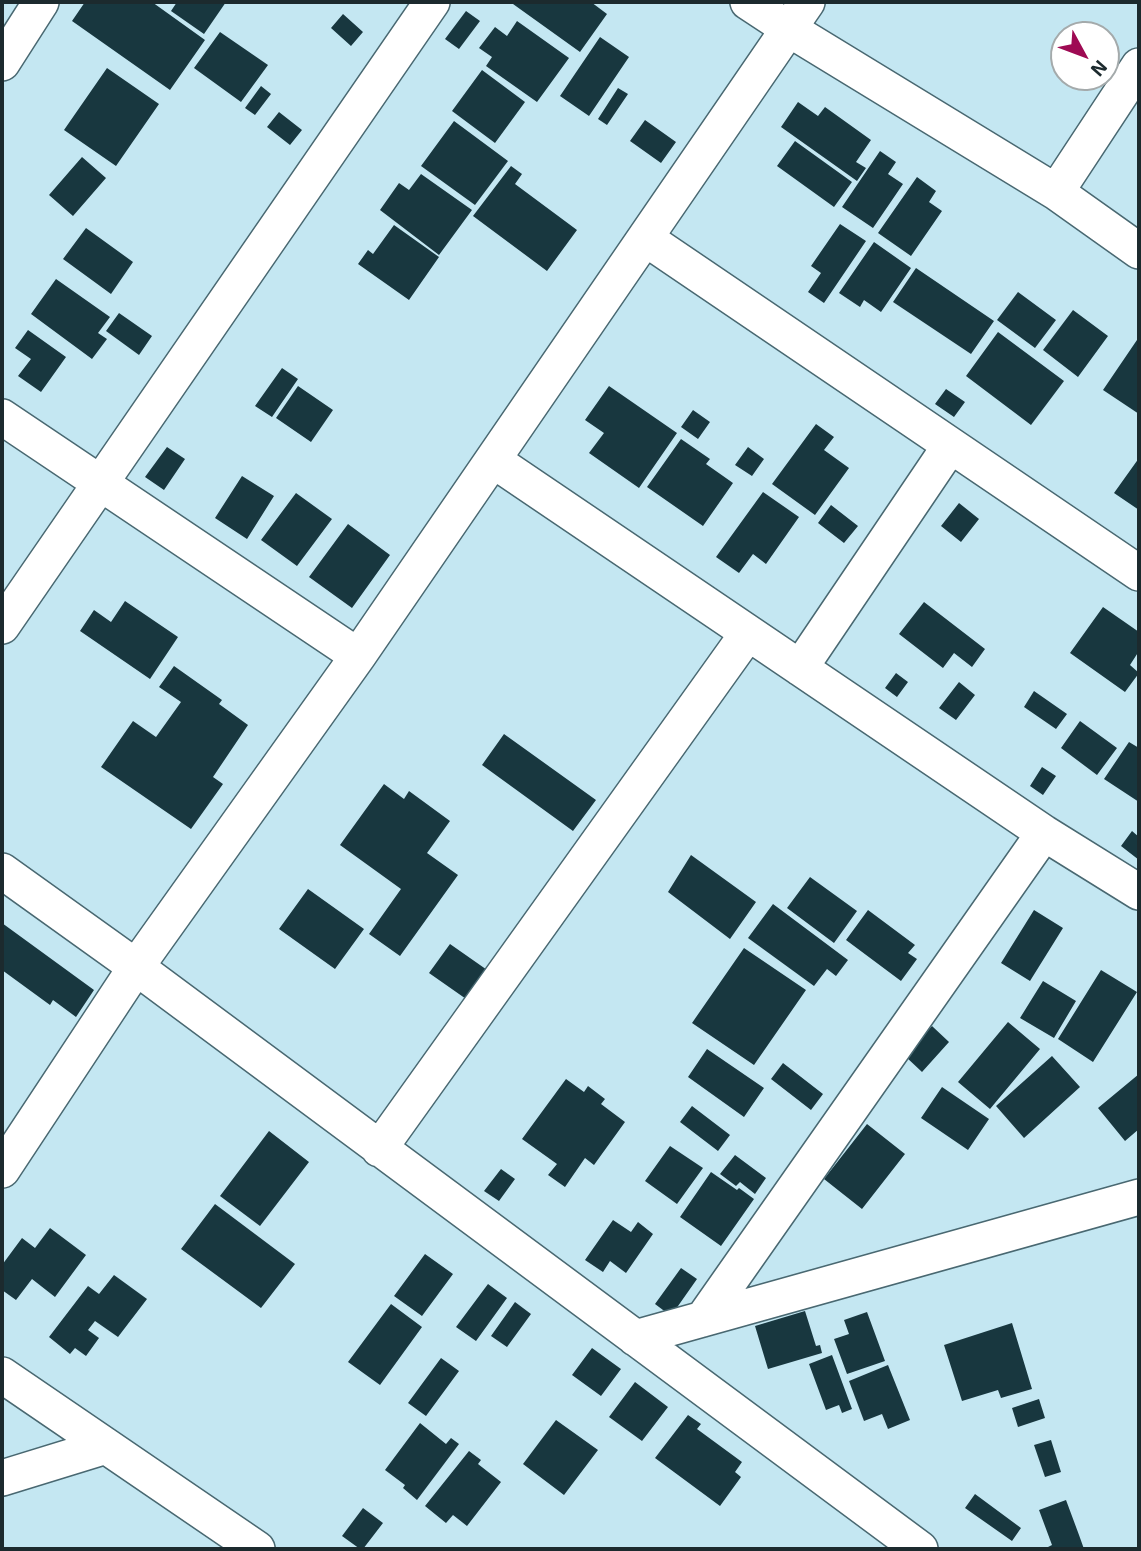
<!DOCTYPE html>
<style>
body{margin:0}
#map{position:relative;width:1141px;height:1551px;overflow:hidden;background:#c4e7f2;font-family:"Exo 2",sans-serif}
canvas{display:block}
.frame{position:absolute;inset:0;border:4px solid #1c2a2e;pointer-events:none}
.north{position:absolute;left:1050px;top:21px;width:70px;height:70px;box-sizing:border-box;background:#fff;border:2px solid #a4aaab;border-radius:50%;rotate:131deg;font-size:19px;font-weight:700;line-height:28px;text-align:center;color:#1c2a2e}
.north::after{content:'';display:block;margin:auto;width:24px;height:32px;background:#9e0a53;clip-path:polygon(50% 0,100% 100%,50% 72%,0 100%)}
</style>
<div id="map">
<canvas width="1141" height="1551"></canvas>
<div class="frame"></div>
<div class="north">N</div>
</div>
<script>
const c = document.querySelector('canvas').getContext('2d');
c.lineJoin = 'round';
function fill(path, color) { c.fillStyle = color; c.fill(path, 'evenodd'); }
const toPath = rows => new Path2D(rows.map(r => 'M' + r).join(''));
function trace(path, color, width, dash) { c.strokeStyle = color; c.lineWidth = width; c.lineCap = dash ? 'butt' : 'round'; c.setLineDash(dash || []); c.stroke(path); }
const building = toPath([
 [85,2,152,2,205,40,170,90,72,21],
 [177,2,226,2,204,34,171,11],
 [514,2,591,2,607,14,580,52,513,4],
 [466,11,480,21,459,49,445,39],
 [343,14,363,32,351,46,331,28],
 [517,21,569,58,537,102,486,66,492,57,479,48,495,27,507,36],
 [220,32,268,65,241,102,194,68],
 [600,37,629,57,589,116,560,96],
 [107,68,159,104,116,166,64,130],
 [482,70,525,102,495,143,452,111],
 [261,86,271,94,255,115,245,108],
 [618,88,628,94,607,125,598,119],
 [798,102,818,116,825,107,871,140,856,162,866,168,857,181,781,127],
 [279,112,302,130,290,145,267,127],
 [645,120,676,142,661,163,630,141],
 [454,121,508,161,475,205,421,166],
 [795,141,852,182,834,207,777,166],
 [880,151,896,162,888,174,903,184,873,228,842,207],
 [82,157,106,178,73,216,49,195],
 [511,166,522,174,515,184,577,230,547,271,473,216],
 [421,174,472,210,439,255,380,210,399,183,409,190],
 [917,177,936,191,929,202,942,211,911,256,878,233],
 [840,224,866,241,824,303,808,292,821,273,811,266],
 [394,225,439,257,409,300,358,264,368,250,373,254],
 [86,228,133,262,111,294,63,259],
 [874,242,911,268,881,312,864,300,860,307,839,293],
 [916,268,994,321,971,354,893,302],
 [56,279,110,317,98,333,107,339,92,359,31,314],
 [1018,292,1056,320,1035,348,997,320],
 [1073,310,1108,336,1078,377,1043,350],
 [119,313,152,336,139,355,106,331],
 [28,330,66,357,41,392,18,376,31,359,15,348],
 [998,332,1064,381,1031,425,966,376],
 [1139,337,1139,414,1103,390],
 [282,368,298,379,272,417,255,406],
 [298,386,333,410,311,442,276,418],
 [609,386,677,433,639,488,589,453,604,433,585,420],
 [946,389,965,402,954,417,935,404],
 [693,410,710,422,698,439,681,427],
 [816,424,834,437,824,450,849,468,815,515,772,484],
 [681,439,710,459,706,464,733,483,703,526,647,487],
 [167,447,185,459,164,490,145,477],
 [748,447,764,459,752,476,735,465],
 [1139,458,1139,510,1114,493],
 [242,476,274,496,247,539,215,518],
 [763,492,799,517,766,564,753,554,739,573,716,557],
 [296,493,332,519,297,566,261,540],
 [959,503,979,519,961,542,941,526],
 [831,505,858,526,844,543,818,523],
 [348,524,390,555,352,608,309,577],
 [125,601,178,637,150,679,80,631,94,610,111,622],
 [924,602,985,649,972,667,954,653,943,668,899,634],
 [1103,607,1139,632,1139,651,1130,665,1139,673,1125,692,1070,653],
 [174,666,222,700,219,704,248,725,213,777,223,784,191,829,101,767,133,721,156,737,181,702,159,687],
 [896,673,908,682,897,697,885,688],
 [959,682,975,695,956,720,939,708],
 [1034,691,1067,714,1056,729,1024,707],
 [1080,721,1117,748,1097,775,1061,748],
 [504,734,596,800,573,831,482,765],
 [1129,742,1139,748,1139,802,1104,779],
 [1042,767,1056,776,1043,795,1030,786],
 [384,784,404,799,409,791,450,821,427,853,458,875,400,956,369,934,401,889,340,845],
 [1132,831,1139,837,1139,860,1121,846],
 [691,855,756,902,730,939,668,892],
 [810,877,857,911,834,943,787,908],
 [308,889,364,929,335,969,279,929],
 [773,904,848,960,836,976,827,969,814,986,748,938],
 [868,910,915,945,908,953,917,959,901,981,846,940],
 [1034,910,1063,928,1030,981,1001,963],
 [2,923,94,990,76,1017,53,1000,50,1005,2,970],
 [450,944,490,972,469,1001,429,973],
 [744,948,806,990,754,1065,692,1023],
 [1101,970,1137,992,1093,1062,1058,1039],
 [1043,981,1076,1001,1054,1038,1020,1018],
 [1008,1022,1040,1049,990,1109,958,1082],
 [932,1026,949,1042,922,1072,905,1056],
 [707,1049,764,1088,744,1117,688,1077],
 [1052,1056,1080,1087,1024,1138,996,1106],
 [783,1063,823,1094,811,1110,771,1079],
 [1139,1074,1139,1129,1125,1141,1098,1108],
 [566,1079,584,1092,588,1086,605,1099,601,1104,625,1122,594,1165,585,1158,565,1187,548,1175,557,1164,522,1139],
 [942,1087,989,1119,968,1150,921,1118],
 [692,1106,730,1135,718,1151,680,1122],
 [867,1124,905,1154,862,1209,824,1179],
 [269,1131,309,1162,260,1226,220,1196],
 [670,1146,703,1168,677,1204,645,1181],
 [735,1155,766,1178,755,1194,740,1182,736,1186,720,1174],
 [501,1169,515,1179,499,1201,484,1191],
 [711,1172,737,1190,739,1188,754,1199,721,1246,680,1217],
 [215,1204,295,1264,261,1308,181,1249],
 [613,1220,631,1232,638,1222,653,1234,626,1273,610,1261,603,1272,585,1260],
 [50,1228,86,1255,55,1297,32,1279,16,1300,2,1290,2,1265,22,1238,35,1248],
 [425,1254,453,1274,422,1316,394,1296],
 [681,1268,697,1279,671,1316,655,1304],
 [114,1275,147,1299,118,1337,95,1321,88,1330,99,1338,86,1356,75,1348,70,1354,49,1337,88,1286,99,1294],
 [488,1284,507,1298,476,1341,456,1327],
 [515,1302,531,1314,507,1347,491,1336],
 [391,1304,422,1327,380,1385,348,1362],
 [805,1311,816,1346,820,1345,822,1353,768,1369,755,1326],
 [867,1312,885,1361,847,1374,834,1339,849,1334,844,1320],
 [1012,1323,1032,1389,1001,1398,998,1390,962,1401,944,1345],
 [592,1348,621,1369,601,1396,572,1375],
 [832,1355,852,1409,842,1413,839,1405,826,1410,809,1364],
 [441,1358,459,1371,426,1416,408,1403],
 [888,1365,910,1420,888,1429,882,1414,864,1421,849,1381],
 [635,1382,668,1407,642,1441,609,1417],
 [1039,1399,1045,1418,1018,1427,1012,1408],
 [688,1415,701,1424,697,1429,742,1462,735,1472,741,1477,720,1506,655,1458],
 [556,1420,598,1450,564,1495,523,1464],
 [420,1423,446,1444,451,1438,459,1444,417,1500,403,1488,405,1485,385,1470],
 [1051,1440,1061,1472,1045,1477,1034,1445],
 [469,1451,481,1460,478,1464,501,1482,467,1526,453,1515,446,1523,425,1506],
 [975,1494,1021,1528,1012,1541,965,1508],
 [1066,1500,1079,1535,1084,1549,1049,1549,1048,1547,1052,1545,1039,1510],
 [363,1508,383,1523,363,1549,360,1549,342,1536]
]);
const minor = toPath([
 [748,2,789,29,1056,192,1139,251],
 [2,63,41,2],
 [1056,192,1139,66],
 [645,238,1139,573],
 [2,417,358,656],
 [493,460,1044,833,1139,892],
 [2,626,432,2],
 [800,668,950,446],
 [2,871,136,967,920,1549],
 [379,1149,748,633],
 [2,1170,136,967,358,656,807,2],
 [703,1319,1044,833],
 [635,1338,1139,1197],
 [2,1375,257,1549],
 [2,1478,106,1446]
]);
fill(building, '#18373f');
trace(minor, '#496871', 38);
trace(minor, '#fff', 35);
</script>
